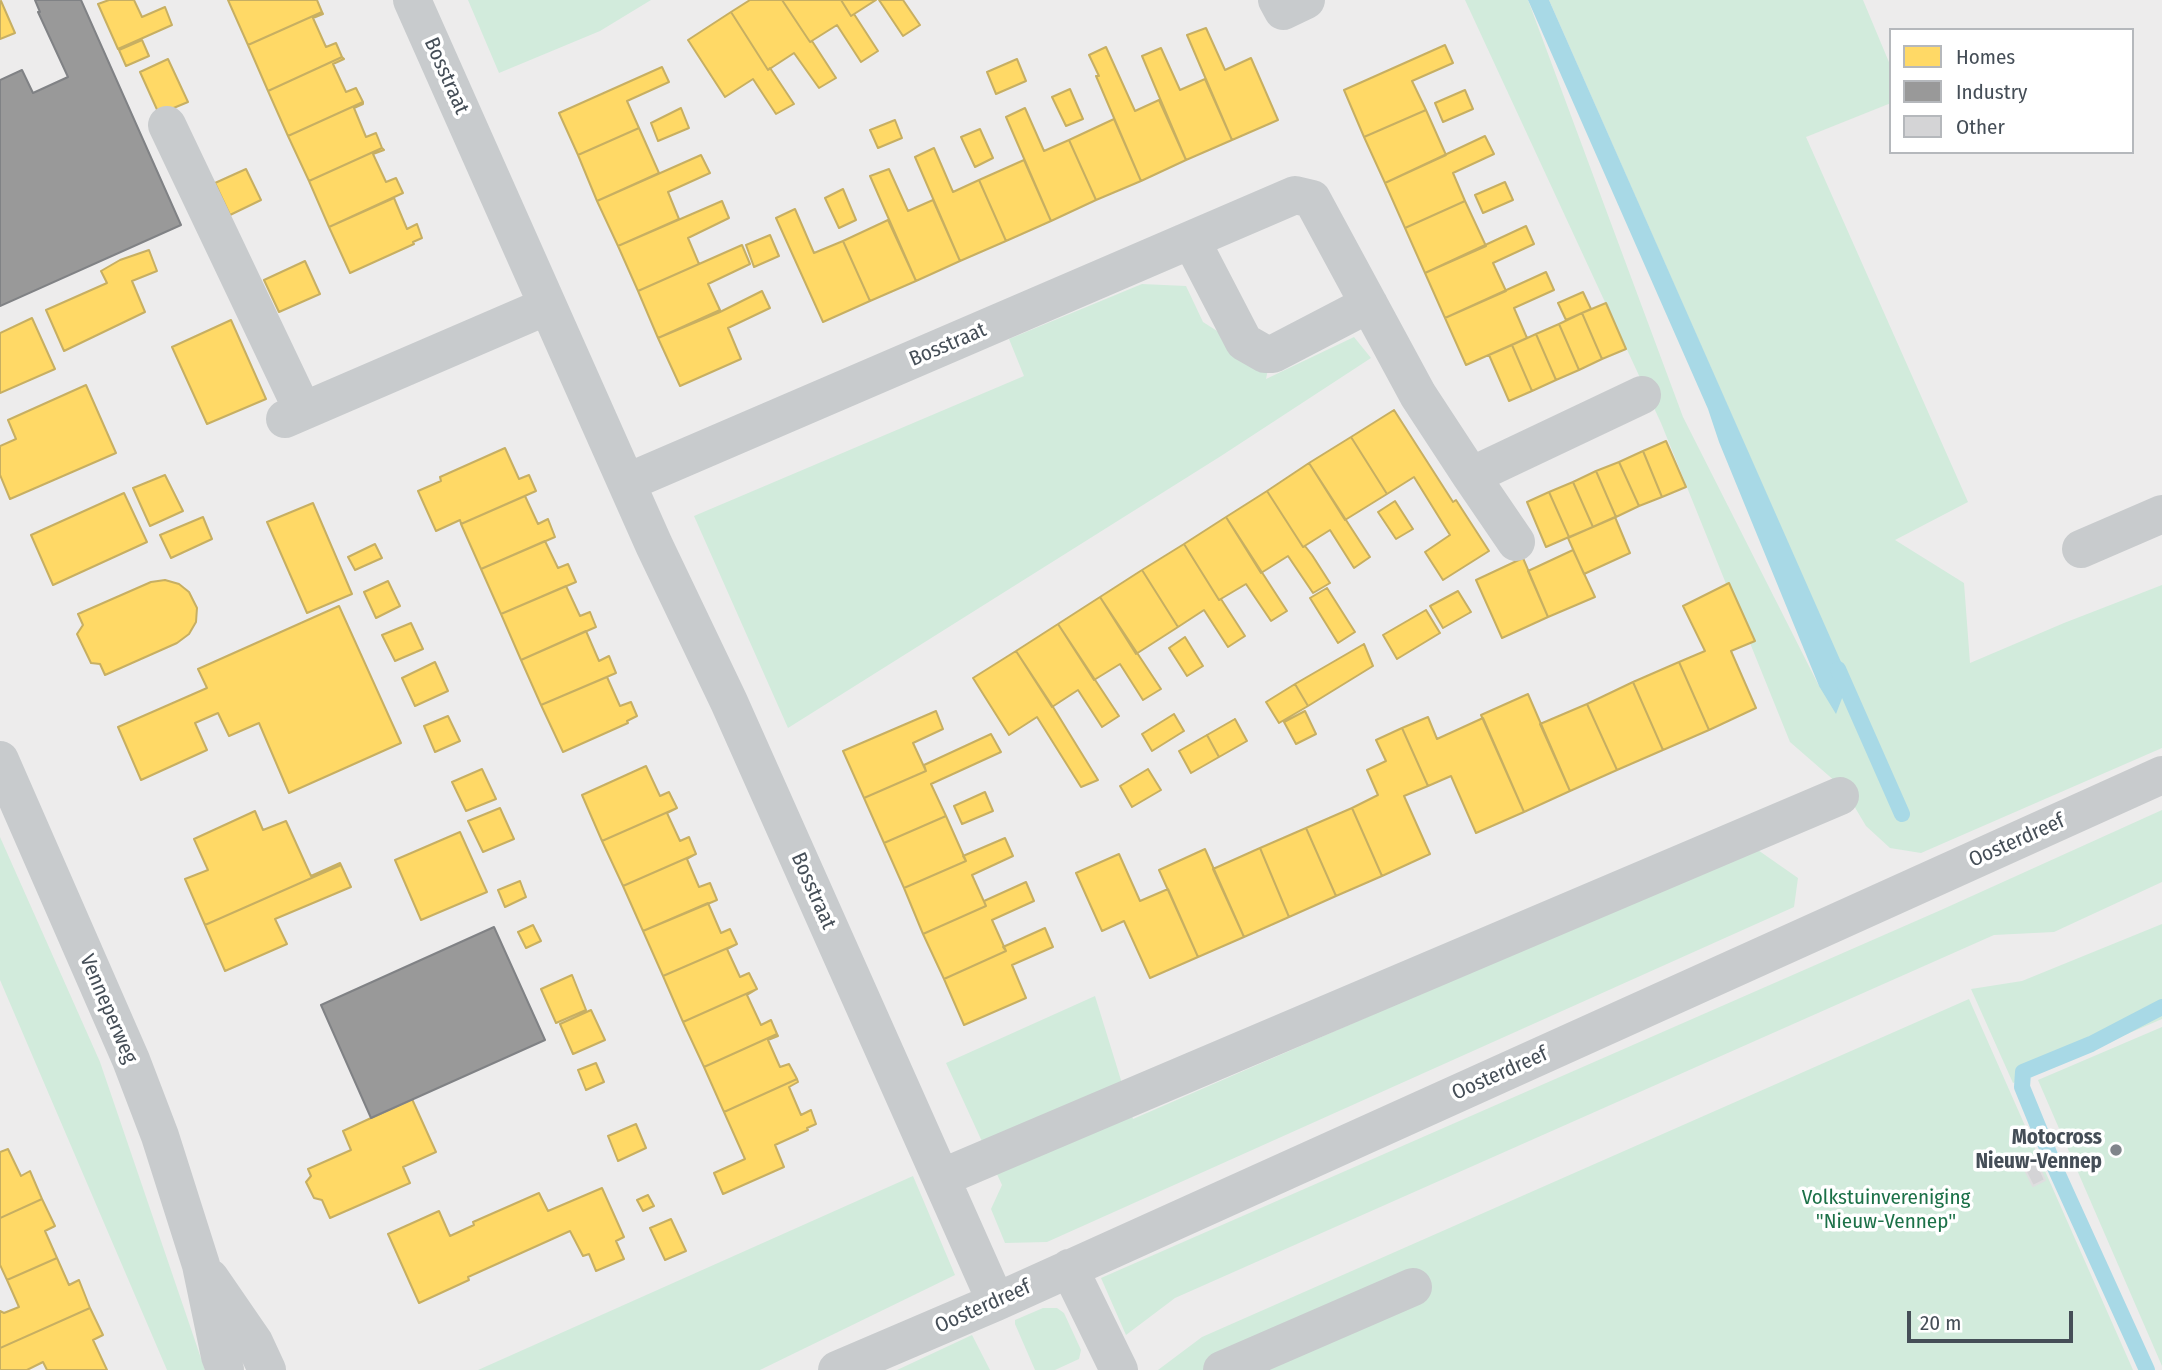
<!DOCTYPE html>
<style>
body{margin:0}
#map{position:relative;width:2162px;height:1370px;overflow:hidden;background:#edecec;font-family:"Fira Sans Condensed",sans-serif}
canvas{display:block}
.legend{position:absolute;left:1889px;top:28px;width:245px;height:126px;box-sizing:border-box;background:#fff;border:2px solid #b5b8bc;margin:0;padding:9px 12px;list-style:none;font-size:21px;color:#454e57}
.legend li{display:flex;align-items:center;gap:14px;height:35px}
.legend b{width:35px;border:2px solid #b5b8bc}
.scale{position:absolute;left:1907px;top:1311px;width:166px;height:32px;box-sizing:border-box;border:4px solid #454e57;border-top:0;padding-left:9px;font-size:21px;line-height:24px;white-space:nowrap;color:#454e57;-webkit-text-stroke:5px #fff;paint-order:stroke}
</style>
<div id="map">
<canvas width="2162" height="1370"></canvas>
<ul class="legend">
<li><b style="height:19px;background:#ffd966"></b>Homes</li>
<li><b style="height:19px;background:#999"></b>Industry</li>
<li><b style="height:19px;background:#d4d4d6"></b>Other</li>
</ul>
<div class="scale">20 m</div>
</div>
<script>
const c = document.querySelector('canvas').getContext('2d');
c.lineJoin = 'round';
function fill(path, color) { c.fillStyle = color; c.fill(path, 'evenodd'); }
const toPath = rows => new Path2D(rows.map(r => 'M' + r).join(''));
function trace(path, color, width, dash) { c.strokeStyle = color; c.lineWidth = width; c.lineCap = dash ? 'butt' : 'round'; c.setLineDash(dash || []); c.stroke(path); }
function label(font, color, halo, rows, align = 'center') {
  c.font = font + ' "Fira Sans Condensed",sans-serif'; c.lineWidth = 7; c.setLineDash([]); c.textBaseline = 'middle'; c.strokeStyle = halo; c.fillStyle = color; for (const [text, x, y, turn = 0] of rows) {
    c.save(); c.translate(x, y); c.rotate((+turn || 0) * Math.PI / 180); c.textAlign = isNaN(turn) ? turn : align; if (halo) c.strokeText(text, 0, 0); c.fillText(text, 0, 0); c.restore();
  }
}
const green = toPath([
 [468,0,651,0,600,31,499,73],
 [1465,0,1528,0,1683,417,1819,686,1848,680,1549,0,1863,0,1891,67,1891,103,1806,137,1968,502,1895,540,1964,583,1970,663,2064,623,2162,585,2162,748,1921,853,1890,848,1866,826,1844,789,1790,742,1661,423],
 [1142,284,1186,286,1203,322,1269,364,1266,379,1354,337,1371,358,1221,456,788,728,694,516,1024,376,1009,339],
 [2162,810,2162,882,2054,932,1994,935,1175,1298,1126,1335,1101,1278,1941,910],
 [0,837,100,1062,205,1370,167,1370,0,980],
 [1755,848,1798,878,1794,907,1047,1242,1005,1243,991,1209,1002,1185,946,1063,1095,996,1133,1119],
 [2162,924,2162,1019,2013,1083,1971,989,2022,981],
 [1969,999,2133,1370,1158,1370,1202,1337],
 [2162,1027,2162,1366,2038,1080],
 [913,1176,955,1275,760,1370,478,1370],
 [1043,1308,1057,1308,1064,1313,1081,1350,1079,1359,1055,1370,1035,1370,1015,1324,1015,1320],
 [972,1335,990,1370,897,1370]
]);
const water = toPath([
 [1528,0,1549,0,1849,680,1836,714,1819,686,1719,442,1708,409]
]);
const homes = toPath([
 [109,0,134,0,142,17,165,7,172,25,118,49,98,4,109,0],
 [228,0,317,0,322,12,248,45,228,0],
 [750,0,782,0,810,42,812,41,836,78,819,88,794,53,768,70,731,12,750,0],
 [782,0,841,0,851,16,854,14,878,51,861,62,837,25,810,42,782,0],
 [841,0,876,0,851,16,841,0],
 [879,0,903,0,920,25,903,36,879,0],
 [1,1,15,33,0,39,0,2,1,1],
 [322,12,323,14,313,18,326,47,336,43,342,57,268,91,248,45,322,12],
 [731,12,768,70,770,68,794,104,776,114,753,79,725,97,688,40,731,12],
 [1206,28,1225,70,1251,58,1278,120,1232,140,1187,35,1206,28],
 [142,40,149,56,126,66,119,50,142,40],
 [1445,45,1453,63,1412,81,1426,110,1364,137,1344,90,1445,45],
 [1106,47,1135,111,1159,100,1186,160,1141,181,1096,76,1099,76,1089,55,1106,47],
 [1161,48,1180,90,1205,79,1232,140,1186,160,1142,56,1161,48],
 [342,57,344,59,333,64,346,92,356,88,363,102,288,136,268,91,342,57],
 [168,59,188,102,159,114,140,72,168,59],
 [1017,59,1026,81,996,94,987,72,1017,59],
 [662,67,669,82,627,101,639,128,578,155,559,113,662,67],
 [1070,89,1083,119,1066,126,1052,97,1070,89],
 [1465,90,1473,109,1443,122,1435,103,1465,90],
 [363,102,363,104,354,108,366,137,376,133,382,148,309,181,288,136,363,102],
 [681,108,689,128,658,141,651,123,681,108],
 [1025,108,1044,151,1069,140,1096,200,1051,221,1006,117,1025,108],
 [1426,110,1446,155,1385,183,1364,137,1426,110],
 [1114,119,1141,181,1096,200,1069,140,1114,119],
 [895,120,902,138,878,148,870,130,895,120],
 [639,128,659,173,597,201,578,155,639,128],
 [980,129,993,158,975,167,961,137,980,129],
 [1485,136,1494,154,1453,173,1465,201,1405,228,1385,183,1485,136],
 [382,148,384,150,373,154,386,182,396,178,403,193,329,227,309,181,382,148],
 [934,148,953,192,979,180,1006,241,960,261,915,157,934,148],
 [701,155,710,173,668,192,679,219,618,246,597,201,701,155],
 [1024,160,1051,221,1006,241,979,180,1024,160],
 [246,169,261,200,230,215,215,183,246,169],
 [889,169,908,211,933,200,960,261,916,281,870,176,889,169],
 [1505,182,1513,200,1483,213,1475,195,1505,182],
 [843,189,856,220,839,228,825,198,843,189],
 [394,198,407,229,417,224,422,238,413,242,414,244,350,273,329,227,394,198],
 [722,201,729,218,688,238,699,264,638,291,618,246,722,201],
 [1465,201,1486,246,1425,273,1405,228,1465,201],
 [795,209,814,253,843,241,870,301,823,322,776,218,795,209],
 [888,220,916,281,870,301,843,241,888,220],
 [1526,226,1534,244,1493,263,1506,291,1445,318,1425,273,1526,226],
 [770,235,779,256,754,267,746,245,770,235],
 [742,245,750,264,708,284,720,310,658,338,638,291,742,245],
 [149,250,157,271,132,281,145,312,64,351,46,310,107,283,101,271,120,260,149,250],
 [305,261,320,294,279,312,264,280,305,261],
 [1546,272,1554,290,1514,308,1527,338,1466,365,1445,318,1546,272],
 [762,291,770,308,728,328,741,359,680,386,658,338,720,312,762,291],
 [1583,292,1591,309,1566,320,1558,303,1583,292],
 [1606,303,1626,349,1602,359,1582,313,1606,303],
 [1582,313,1602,359,1579,370,1559,324,1582,313],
 [32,318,55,369,0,393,0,333,32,318],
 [231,320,266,399,207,424,172,347,231,320],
 [1559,324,1579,370,1556,380,1536,334,1559,324],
 [1536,334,1556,380,1532,391,1512,345,1536,334],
 [1512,345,1532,391,1509,401,1489,355,1512,345],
 [86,385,116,453,10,499,0,475,0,446,16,439,8,420,86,385],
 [1394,410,1453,502,1456,500,1489,551,1443,580,1425,552,1450,535,1414,477,1387,494,1351,437,1394,410],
 [1351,437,1387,494,1345,520,1309,463,1351,437],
 [1666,441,1686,487,1662,497,1643,451,1666,441],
 [505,448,519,479,529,475,536,491,461,524,460,520,436,531,418,491,441,481,440,477,505,448],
 [1643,451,1662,497,1639,506,1619,462,1643,451],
 [1619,462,1639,506,1616,517,1596,471,1619,462],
 [1309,463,1370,557,1354,568,1330,530,1303,547,1267,491,1309,463],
 [1596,471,1616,517,1593,527,1573,482,1596,471],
 [165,475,183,511,150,526,133,488,165,475],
 [1573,482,1593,527,1569,537,1549,492,1573,482],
 [1267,491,1303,547,1305,546,1312,555,1330,583,1313,593,1288,556,1261,573,1226,517,1267,491],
 [1549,492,1569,537,1546,547,1527,502,1549,492],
 [124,493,147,542,53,585,31,535,124,493],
 [525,496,538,524,548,519,555,537,481,569,461,524,525,496],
 [1395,501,1413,529,1396,539,1378,512,1395,501],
 [313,503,352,594,307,613,267,522,313,503],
 [203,517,212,539,171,558,160,535,203,517],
 [1226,517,1287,611,1271,621,1246,584,1219,600,1184,544,1226,517],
 [1615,517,1630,553,1584,574,1568,538,1615,517],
 [545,541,558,568,568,564,576,582,501,614,481,569,545,541],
 [375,544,382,558,355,570,348,557,375,544],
 [1184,544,1219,600,1221,599,1245,636,1228,647,1204,610,1178,627,1142,570,1184,544],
 [1573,550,1595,597,1548,617,1528,571,1573,550],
 [1523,558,1548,617,1502,638,1476,580,1523,558],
 [1142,570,1178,627,1136,654,1100,597,1142,570],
 [165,580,179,584,189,592,197,608,196,622,189,634,177,643,105,675,100,664,91,663,77,634,83,625,78,614,151,582,165,580],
 [388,581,400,606,376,618,364,592,388,581],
 [1729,583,1755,641,1731,651,1756,708,1709,730,1679,662,1705,651,1683,606,1729,583],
 [566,586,580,616,590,612,596,627,521,660,501,614,566,586],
 [1327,588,1355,632,1338,643,1310,598,1327,588],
 [1458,591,1471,612,1443,628,1430,606,1458,591],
 [1100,597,1161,689,1143,700,1120,664,1094,680,1058,624,1100,597],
 [339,606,401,743,289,793,259,723,229,736,218,713,195,723,207,750,141,780,118,727,207,688,198,669,339,606],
 [1426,610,1440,633,1397,659,1383,635,1426,610],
 [411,623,423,649,395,661,382,635,411,623],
 [1058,624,1119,716,1102,727,1078,690,1052,707,1016,651,1058,624],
 [586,631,599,661,609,656,616,673,541,705,521,660,586,631],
 [1185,637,1203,666,1187,676,1169,648,1185,637],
 [1364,644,1373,666,1308,706,1295,684,1364,644],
 [1016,651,1053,707,1098,780,1081,787,1037,717,1009,735,973,678,1016,651],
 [435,662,448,691,415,706,402,678,435,662],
 [1679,662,1709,730,1663,750,1633,682,1679,662],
 [607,677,620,706,631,702,637,716,627,721,628,723,563,752,541,705,607,677],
 [1633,682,1663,750,1617,770,1587,704,1633,682],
 [1295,684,1308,706,1279,723,1266,702,1295,684],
 [1528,694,1570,791,1524,812,1481,715,1528,694],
 [1587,704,1617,770,1570,791,1540,724,1587,704],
 [936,711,943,729,913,743,926,771,864,798,843,751,936,711],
 [1305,711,1316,734,1296,744,1284,722,1305,711],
 [1174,714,1184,731,1152,751,1142,734,1174,714],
 [448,716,460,741,435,752,424,726,448,716],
 [1428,717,1437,739,1483,718,1524,812,1476,833,1451,776,1428,786,1402,728,1428,717],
 [1235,719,1247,741,1219,757,1207,735,1235,719],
 [1402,728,1428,786,1404,796,1430,854,1382,876,1352,808,1378,795,1367,770,1386,761,1376,740,1402,728],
 [991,734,1001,752,931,784,946,816,884,843,864,798,926,771,924,765,991,734],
 [1207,735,1219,757,1191,773,1179,751,1207,735],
 [646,766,660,796,669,792,677,808,602,841,582,795,646,766],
 [482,769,496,799,466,811,452,782,482,769],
 [1148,769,1161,790,1132,807,1120,786,1148,769],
 [985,792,993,811,962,824,954,806,985,792],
 [500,808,514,839,483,852,468,821,500,808],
 [677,808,667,813,680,841,689,837,696,854,623,886,602,841,677,808],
 [1352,808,1382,876,1336,896,1306,828,1352,808],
 [255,811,263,830,286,821,311,876,340,863,341,865,205,925,185,879,208,870,194,839,255,811],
 [946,816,966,861,904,888,884,843,946,816],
 [1306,828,1336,896,1289,917,1260,848,1306,828],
 [460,832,487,892,421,920,395,860,460,832],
 [1005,838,1013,856,972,875,986,906,923,934,904,888,966,861,963,856,1005,838],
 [1260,848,1289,917,1244,937,1213,869,1260,848],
 [1205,849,1244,937,1198,957,1159,870,1205,849],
 [696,854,687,859,699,887,710,883,717,900,643,931,623,886,696,854],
 [1119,854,1140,901,1168,889,1198,957,1150,978,1124,921,1102,931,1076,873,1119,854],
 [341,865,351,887,275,919,287,944,225,971,205,925,341,865],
 [520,881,526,897,505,907,498,890,520,881],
 [1026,882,1034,901,992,920,1006,951,944,979,923,934,986,906,984,901,1026,882],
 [708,903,721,933,730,929,737,944,663,976,643,931,708,903],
 [533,925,541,941,526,948,518,932,533,925],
 [1045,928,1053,947,1012,965,1026,998,964,1025,944,979,1006,951,1003,947,1045,928],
 [737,944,727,949,740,977,749,973,757,989,683,1022,663,976,737,944],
 [572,975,586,1010,556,1023,541,989,572,975],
 [757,989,747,995,761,1025,771,1020,777,1034,704,1067,683,1022,757,989],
 [591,1010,605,1040,573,1054,560,1024,591,1010],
 [777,1034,778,1036,768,1040,780,1067,789,1064,797,1079,724,1112,704,1067,777,1034],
 [596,1063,604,1082,586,1090,578,1070,596,1063],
 [797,1079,798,1082,789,1087,801,1115,811,1110,816,1124,807,1128,808,1130,775,1145,784,1167,723,1194,714,1173,745,1159,724,1112,797,1079],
 [412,1099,436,1152,403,1167,410,1183,330,1218,322,1200,314,1198,306,1182,311,1176,308,1169,351,1150,343,1131,412,1099],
 [636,1124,646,1148,618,1161,608,1136,636,1124],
 [8,1149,21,1176,30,1171,42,1199,0,1218,0,1152,8,1149],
 [602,1188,624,1237,616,1241,624,1259,596,1271,589,1254,583,1256,570,1231,468,1277,469,1280,419,1303,388,1234,439,1211,450,1236,474,1225,473,1222,539,1193,548,1211,602,1188],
 [648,1195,654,1206,643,1211,637,1200,648,1195],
 [42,1199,55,1226,45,1231,57,1258,7,1280,0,1265,0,1218,42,1199],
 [671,1219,686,1251,665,1260,650,1228,671,1219],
 [57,1258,69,1285,79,1280,90,1308,0,1348,0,1311,4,1313,19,1307,7,1280,57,1258],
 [90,1308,103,1335,93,1340,107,1370,47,1370,43,1362,27,1370,0,1370,0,1348,90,1308]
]);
const industry = toPath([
 [35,0,81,0,181,225,0,306,0,80,22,70,33,93,68,77,38,12,40,12,35,0],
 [494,927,545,1040,371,1118,321,1005,494,927]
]);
const stream = toPath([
 [1838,669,1902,814],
 [2147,1370,2056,1170,2022,1087,2023,1072,2091,1044,2162,1007]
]);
const building = toPath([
 [2034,1156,2045,1180,2033,1186,2021,1162,2034,1156]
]);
const minor = toPath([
 [412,0,654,545,729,702,996,1302],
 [1277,0,1283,11,1306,0],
 [167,125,303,411],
 [1191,240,1244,342,1265,354,1273,354,1369,304],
 [285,419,547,306],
 [628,482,1295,195,1312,199,1418,395,1471,476],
 [1516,542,1471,476,1642,395],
 [2081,549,2162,514],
 [0,760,131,1060,160,1136,201,1265,220,1356,225,1370],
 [941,1178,1840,796],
 [1069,1268,1119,1370],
 [210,1278,254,1342,267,1370],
 [837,1370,996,1302,2162,775],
 [1222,1370,1413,1287]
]);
const markers = [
 [2116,1150,7,"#80858b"]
];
const streetNames = [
 ["Bosstraat",446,76,66],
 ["Bosstraat",948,345,-23],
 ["Oosterdreef",2017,841,-24],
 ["Bosstraat",813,891,66],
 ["Venneperweg",108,1009,67],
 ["Oosterdreef",1500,1074,-24],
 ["Oosterdreef",983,1307,-24]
];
const poiNames = [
 ["Motocross",2102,1138],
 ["Nieuw-Vennep",2102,1162]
];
const parkNames = [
 ["Volkstuinvereniging",1886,1198],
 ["\"Nieuw-Vennep\"",1886,1222]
];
fill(green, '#d2ebdc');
fill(water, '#a8d9e6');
fill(homes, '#ffd966');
trace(homes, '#c7af62', 2);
fill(industry, '#999');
trace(industry, '#808285', 2);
trace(stream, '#a8d9e6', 16);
fill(building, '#d4d4d6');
trace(building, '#dededf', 2);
trace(minor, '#c8cbcd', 38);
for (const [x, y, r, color] of markers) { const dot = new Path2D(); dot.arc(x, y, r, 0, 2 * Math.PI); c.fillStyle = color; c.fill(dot); trace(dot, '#fff', 2.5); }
label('21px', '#454e57', '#fff', streetNames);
label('bold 21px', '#454e57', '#fff', poiNames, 'right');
label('21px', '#1c7148', '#fff', parkNames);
</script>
